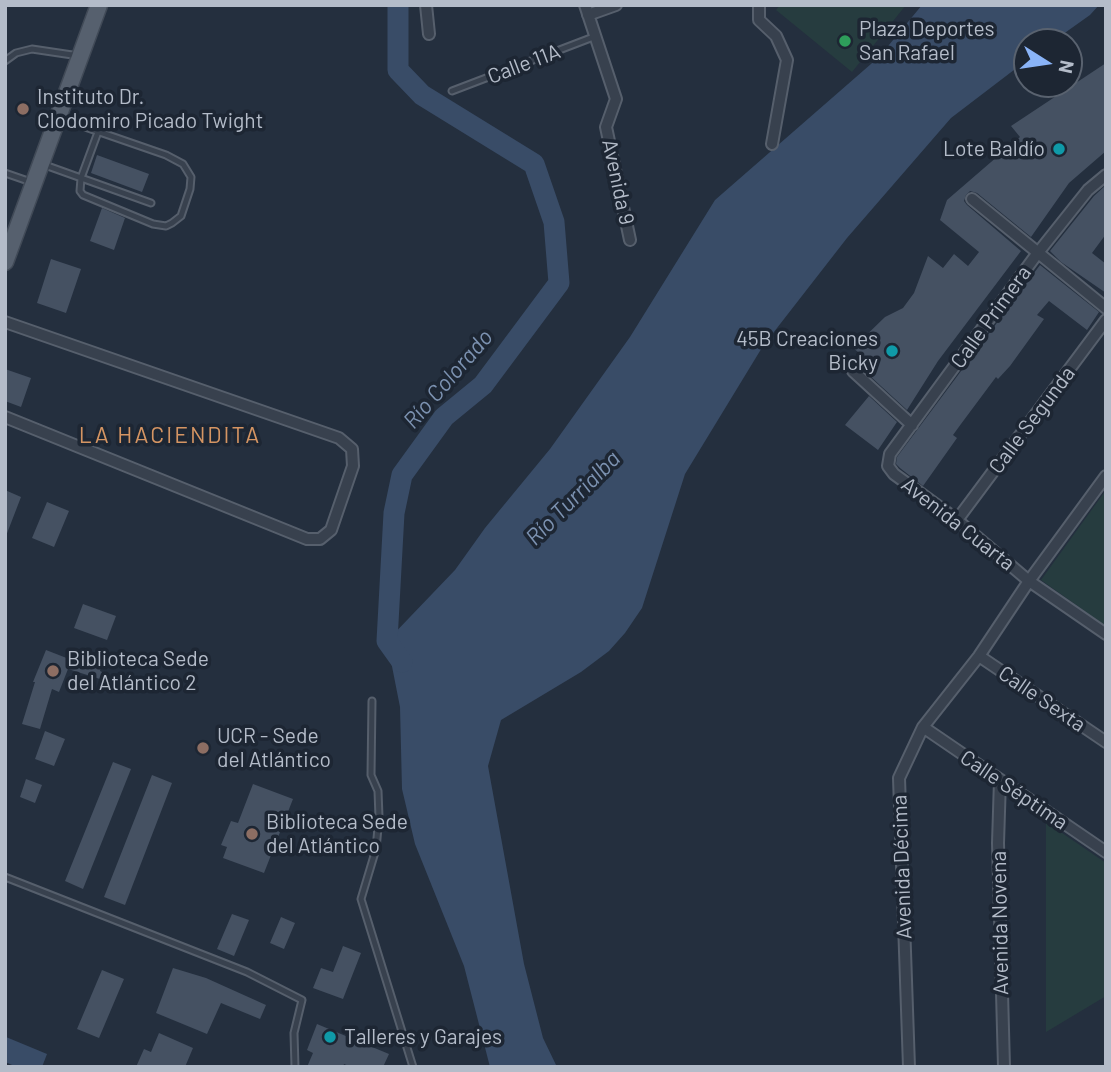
<!DOCTYPE html>
<meta charset="utf-8">
<style>
body{margin:0}
#map{position:relative;width:1111px;height:1072px;overflow:hidden;background:#242f3e;font-family:Barlow,sans-serif}
canvas{display:block}
.frame{position:absolute;inset:0;border:7px solid #b4bcc9;pointer-events:none}
.north{position:absolute;left:1013px;top:28px;width:70px;height:70px;box-sizing:border-box;background:#1d2633;border:2px solid #59626f;border-radius:50%;rotate:102deg;font-size:19px;font-weight:700;line-height:28px;text-align:center;color:#b4bcc9}
.north::after{content:'';display:block;margin:auto;width:24px;height:32px;background:#8ab4f8;clip-path:polygon(50% 0,100% 100%,50% 72%,0 100%)}
</style>
<div id="map">
<canvas width="1111" height="1072"></canvas>
<div class="frame"></div>
<div class="north">N</div>
</div>
<script>
const c = document.querySelector('canvas').getContext('2d');
c.lineJoin = 'round';
function fill(path, color) { c.fillStyle = color; c.fill(path, 'evenodd'); }
const toPath = rows => new Path2D(rows.map(r => 'M' + r).join(''));
function trace(path, color, width, dash) { c.strokeStyle = color; c.lineWidth = width; c.lineCap = dash ? 'butt' : 'round'; c.setLineDash(dash || []); c.stroke(path); }
function label(font, color, halo, rows, align = 'center') {
  c.font = font + ' Barlow,sans-serif'; c.lineWidth = 7; c.setLineDash([]); c.textBaseline = 'middle'; c.strokeStyle = halo; c.fillStyle = color; for (const [text, x, y, turn = 0] of rows) {
    c.save(); c.translate(x, y); c.rotate((+turn || 0) * Math.PI / 180); c.textAlign = isNaN(turn) ? turn : align; if (halo) c.strokeText(text, 0, 0); c.fillText(text, 0, 0); c.restore();
  }
}
const green = toPath([
 [780,5,906,5,852,72,776,10],
 [1106,490,1106,626,1041,580],
 [1046,822,1106,863,1106,996,1046,1032]
]);
const water = toPath([
 [922,5,1099,5,1090,15,1052,42,1027,42,1027,60,951,118,847,238,763,346,685,474,642,608,625,633,609,651,581,672,501,720,488,766,524,964,543,1038,557,1067,490,1067,464,966,415,844,402,789,400,707,387,641,455,570,485,528,550,449,630,337,715,200,879,57],
 [6,1037,47,1054,42,1067,17,1067,5,1062]
]);
const river = toPath([
 [398,5,398,70,422,95,534,164,554,222,559,283,483,385,444,417,402,475,394,513,387,641,402,662]
]);
const building = toPath([
 [1106,63,1106,151,1069,183,1031,237,977,193,970,191,966,195,964,201,967,205,1021,251,938,361,907,410,870,376,877,367,853,348,885,317,903,308,914,293,928,256,943,268,954,254,968,266,979,252,940,220,947,200,1020,137,1011,126],
 [97,155,149,174,142,192,91,173],
 [1106,185,1106,234,1092,253,1106,264,1106,293,1061,262,1050,251,1094,196],
 [102,208,125,218,114,250,90,241],
 [51,259,81,269,66,313,37,303],
 [1040,265,1099,312,1087,330,1049,301,1037,315,1044,319,1010,366,998,379,996,377,961,424,953,435,957,438,923,486,900,468,896,464,897,457],
 [5,369,31,378,21,407,5,401],
 [869,396,897,422,878,450,845,425],
 [5,490,21,497,6,536,5,536],
 [47,502,69,511,54,547,32,538],
 [83,604,116,616,107,640,74,628],
 [46,650,82,664,84,658,102,664,100,671,102,672,100,679,68,669,59,692,52,689,40,729,22,724,35,682,33,682],
 [45,731,65,739,54,766,35,759],
 [113,762,131,769,83,889,65,881],
 [152,775,172,783,125,905,104,897],
 [26,779,42,785,35,803,20,797],
 [253,784,293,799,264,873,223,858,227,847,221,845,231,821,238,823],
 [232,914,249,920,234,956,217,949],
 [281,917,295,923,284,949,270,943],
 [343,946,361,953,343,999,313,988,321,968,333,972],
 [173,968,206,978,266,1005,260,1019,221,1003,207,1034,156,1013],
 [102,970,124,979,99,1038,77,1029],
 [317,1024,389,1054,383,1067,351,1067,344,1064,343,1067,307,1067,313,1053,307,1050],
 [159,1033,193,1048,185,1067,136,1067,144,1049,151,1052]
]);
const lane = toPath([
 [5,61,16,53,32,49,79,56],
 [452,91,596,36],
 [59,118,166,155,183,164,191,177,190,189,181,216,172,223,166,226,153,224,83,195,80,191,81,178,98,132],
 [42,164,151,203],
 [5,173,31,182],
 [372,701,371,775,378,791,379,817,376,849,361,899,413,1067],
 [5,877,247,972,302,1000,294,1033,295,1067]
]);
const street = toPath([
 [426,5,429,34],
 [585,5,616,99,606,127,630,240],
 [759,5,759,20,776,36,787,60,772,144],
 [588,15,616,5],
 [1106,175,1088,190,1037,254,890,454,888,466,894,474,957,520,1029,581,1106,634],
 [972,199,1106,308],
 [5,322,339,438,352,449,353,466,331,530,320,539,307,539,5,417],
 [853,371,912,425],
 [957,520,1106,320],
 [979,656,1106,742],
 [923,727,1106,852],
 [1000,780,998,843,1004,1067],
 [909,1067,899,778,923,727,979,656,1029,581,1106,476]
]);
const primary = toPath([
 [5,262,99,5]
]);
const markers = [
 [845,41,7,"#2e9e5b"],
 [23,109,7,"#8d6e63"],
 [1059,149,7,"#0f9aa8"],
 [892,351,7,"#0f9aa8"],
 [53,671,7,"#8d6e63"],
 [203,748,7,"#8d6e63"],
 [252,834,7,"#8d6e63"],
 [330,1037,7,"#0f9aa8"]
];
const poiNames = [
 ["Plaza Deportes",859,29],
 ["San Rafael",859,53],
 ["Instituto Dr.",37,97],
 ["Clodomiro Picado Twight",37,121],
 ["Lote Baldío",1045,149,"right"],
 ["45B Creaciones",878,339,"right"],
 ["Bicky",878,363,"right"],
 ["Biblioteca Sede",67,659],
 ["del Atlántico 2",67,683],
 ["UCR - Sede",217,736],
 ["del Atlántico",217,760],
 ["Biblioteca Sede",266,822],
 ["del Atlántico",266,846],
 ["Talleres y Garajes",344,1037]
];
const streetNames = [
 ["Calle 11A",524,64,-21],
 ["Avenida 9",618,182,78],
 ["Calle Primera",991,317,-54],
 ["Calle Segunda",1032,420,-53],
 ["Avenida Cuarta",958,524,38],
 ["Calle Sexta",1042,699,34],
 ["Calle Séptima",1014,790,34],
 ["Avenida Décima",902,867,-92],
 ["Avenida Novena",1000,923,-91]
];
const waterNames = [
 ["Río Colorado",448,379,-49],
 ["Río Turrialba",573,498,-45]
];
const neighbourhoodNames = [
 ["LA HACIENDITA",170,435]
];
fill(green, '#263c3f');
fill(water, '#394c67');
trace(river, '#394c67', 21);
fill(building, '#455162');
trace(lane, '#565f6c', 9);
trace(street, '#565f6c', 14);
trace(primary, '#414a57', 19);
trace(lane, '#38414e', 5);
trace(street, '#38414e', 10);
trace(primary, '#56606e', 16);
for (const [x, y, r, color] of markers) { const dot = new Path2D(); dot.arc(x, y, r, 0, 2 * Math.PI); c.fillStyle = color; c.fill(dot); trace(dot, '#1d2633', 2.5); }
label('21px', '#b4bcc9', '#1d2633', poiNames, 'left');
label('21px', '#b4bcc9', '#1d2633', streetNames);
label('italic 23px', '#7c92b1', '#1d2633', waterNames);
c.letterSpacing = '2px';
label('23px', '#d59563', '#1d2633', neighbourhoodNames);
c.letterSpacing = '0px';
</script>
